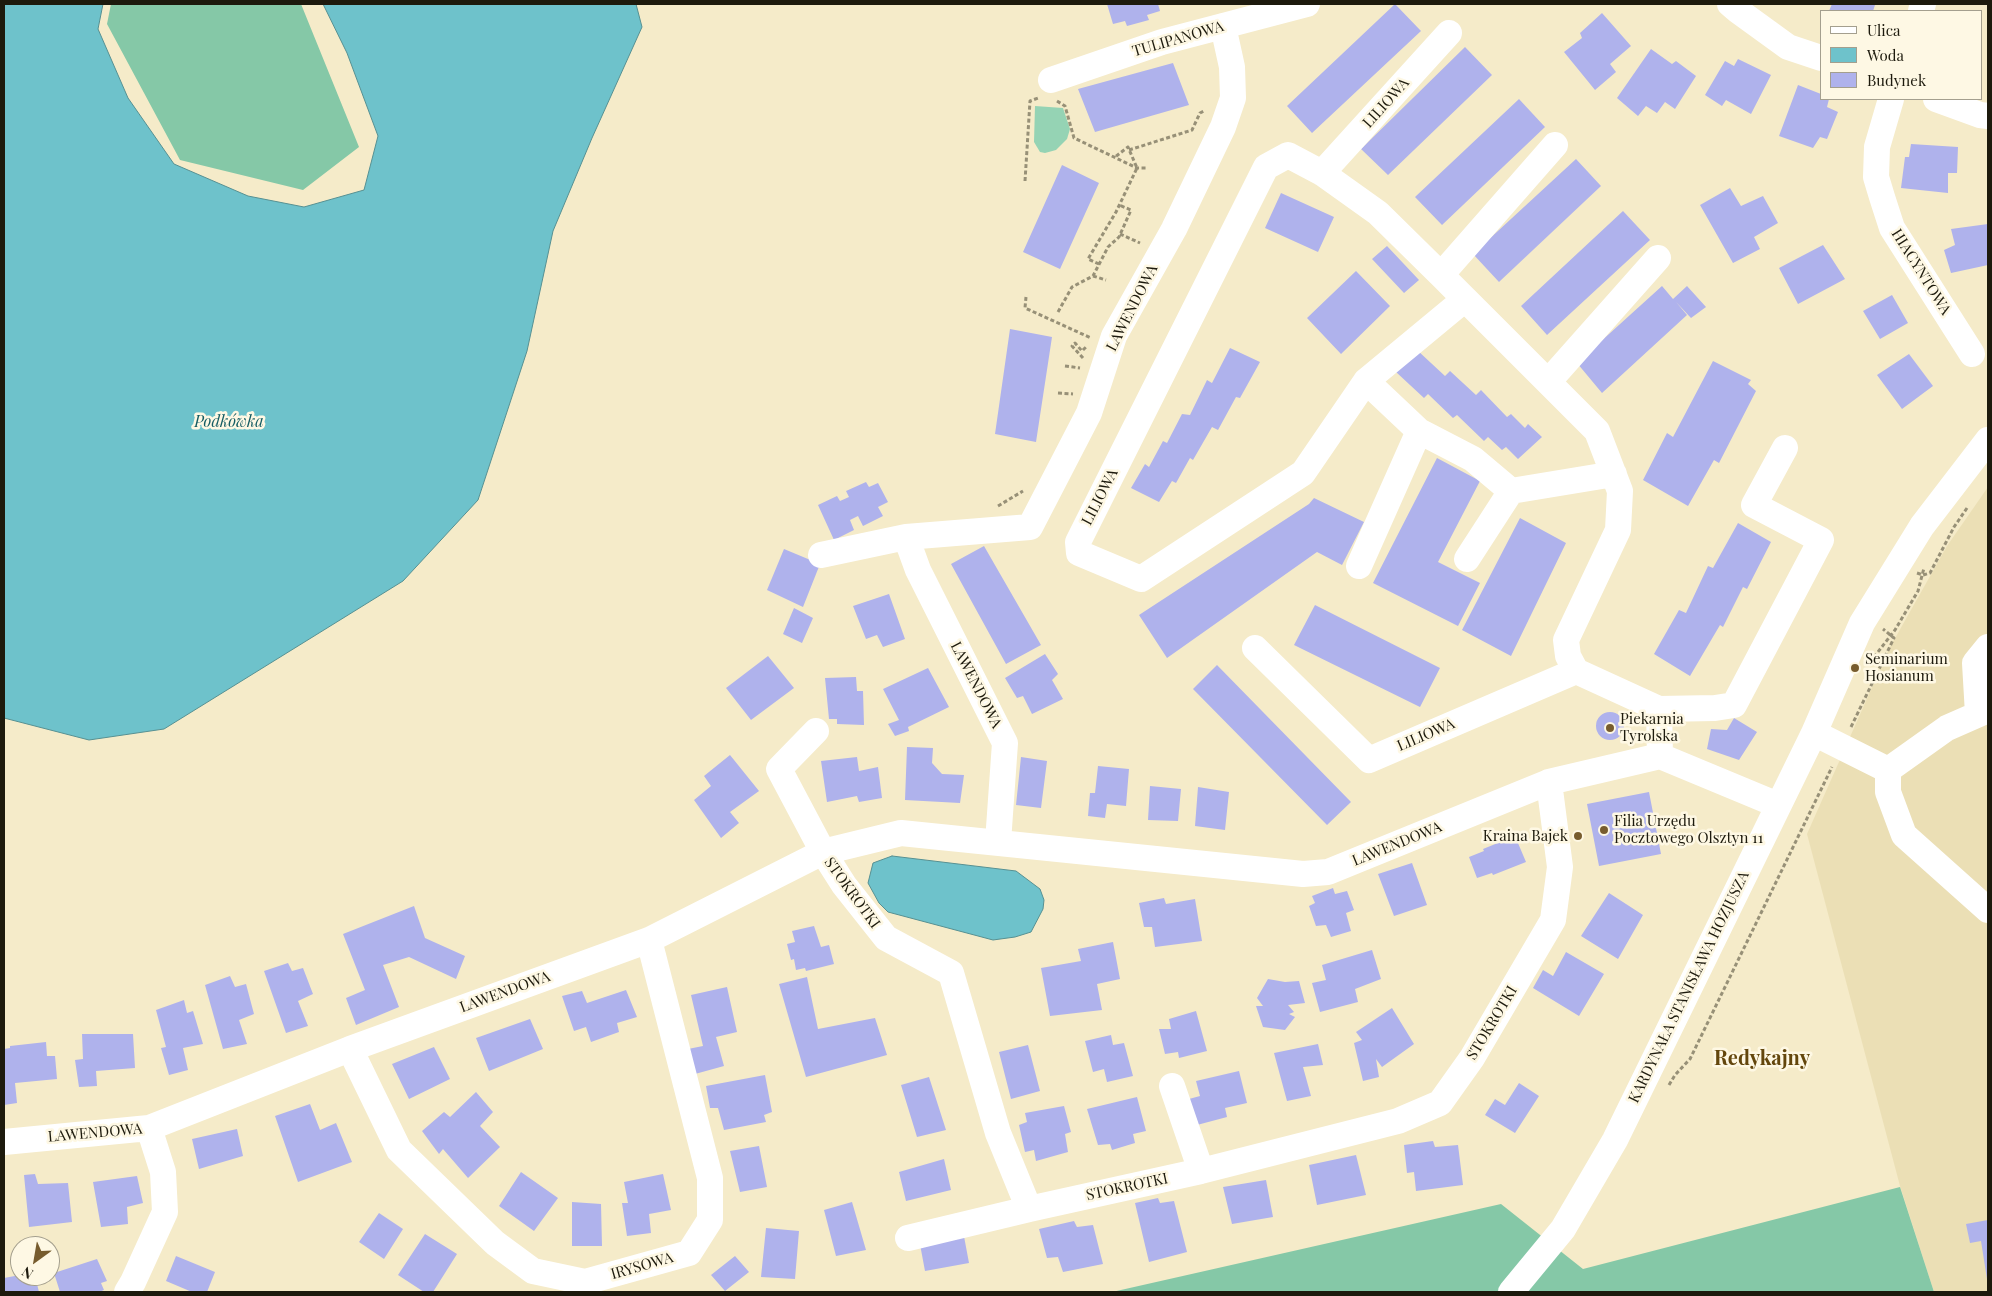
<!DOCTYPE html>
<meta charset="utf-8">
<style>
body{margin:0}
#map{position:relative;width:1992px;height:1296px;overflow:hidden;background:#f5ebc9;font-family:"Playfair Display",serif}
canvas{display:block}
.frame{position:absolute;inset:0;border:5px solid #1d1a0d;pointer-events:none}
.legend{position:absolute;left:1820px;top:10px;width:162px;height:90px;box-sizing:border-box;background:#fef8e4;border:1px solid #a49f8e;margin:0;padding:6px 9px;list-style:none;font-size:15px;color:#1d1a0d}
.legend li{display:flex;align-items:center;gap:10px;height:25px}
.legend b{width:25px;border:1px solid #a49f8e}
.north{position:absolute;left:10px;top:1236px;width:50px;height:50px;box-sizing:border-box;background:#fef8e4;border:1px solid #a49f8e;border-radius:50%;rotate:212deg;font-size:14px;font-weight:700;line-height:20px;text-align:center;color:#1d1a0d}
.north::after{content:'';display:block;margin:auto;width:18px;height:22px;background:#775c2e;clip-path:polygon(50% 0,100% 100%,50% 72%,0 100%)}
</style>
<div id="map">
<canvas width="1992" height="1296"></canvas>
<div class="frame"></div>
<ul class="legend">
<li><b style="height:6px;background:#fff"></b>Ulica</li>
<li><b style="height:14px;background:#6ec2cb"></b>Woda</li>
<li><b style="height:14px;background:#afb2ec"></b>Budynek</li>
</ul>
<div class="north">N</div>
</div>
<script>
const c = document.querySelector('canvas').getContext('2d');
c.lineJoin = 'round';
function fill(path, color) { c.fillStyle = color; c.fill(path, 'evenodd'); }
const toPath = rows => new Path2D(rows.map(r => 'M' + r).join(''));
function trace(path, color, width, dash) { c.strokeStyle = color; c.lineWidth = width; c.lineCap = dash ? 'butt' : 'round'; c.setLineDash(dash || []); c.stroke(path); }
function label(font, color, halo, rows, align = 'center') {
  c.font = font + ' "Playfair Display",serif'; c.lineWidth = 5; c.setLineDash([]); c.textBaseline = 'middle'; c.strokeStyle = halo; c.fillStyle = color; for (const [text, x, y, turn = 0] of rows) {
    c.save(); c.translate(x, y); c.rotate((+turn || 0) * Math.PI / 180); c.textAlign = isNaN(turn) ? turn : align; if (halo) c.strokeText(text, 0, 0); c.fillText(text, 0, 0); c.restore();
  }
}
const built = toPath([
 [1988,487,1988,1292,1934,1292,1900,1186,1807,834,1889,649,1947,546]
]);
const green = toPath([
 [1035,106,1063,108,1070,129,1067,139,1056,150,1045,153,1040,152,1034,142]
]);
const forest = toPath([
 [111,4,301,4,359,147,303,190,180,160,107,24],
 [1900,1187,1934,1292,1112,1292,1501,1204,1583,1269]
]);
const water = toPath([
 [4,4,103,4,98,29,128,98,174,164,248,196,304,207,364,190,378,136,347,53,323,4,636,4,642,27,592,138,553,231,527,351,478,500,403,581,164,729,89,740,4,718,4,4],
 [892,856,1016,871,1040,889,1044,900,1043,909,1031,932,1015,937,993,940,888,912,879,903,868,883,873,863,892,856]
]);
const building = toPath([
 [1107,4,1158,4,1160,11,1147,15,1149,20,1127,26,1125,21,1113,24],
 [1395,4,1421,31,1312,133,1287,106],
 [1832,4,1872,4,1875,5,1873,11,1829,11],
 [1602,13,1631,46,1610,64,1616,72,1595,90,1564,52,1582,38,1580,33],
 [1465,47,1492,75,1388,175,1361,149],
 [1651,49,1672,64,1676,61,1696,76,1675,109,1665,102,1657,113,1646,106,1638,116,1617,98],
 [1738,59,1771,75,1751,114,1726,100,1722,106,1705,95,1725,61,1734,66],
 [1173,63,1189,105,1095,132,1078,89],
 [1798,85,1821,94,1821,99,1829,99,1827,107,1838,112,1827,139,1820,137,1813,148,1779,136],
 [1519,99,1545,127,1442,225,1415,197],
 [1911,144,1958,147,1957,173,1948,173,1948,193,1901,188,1905,157,1909,157],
 [1576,159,1601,186,1499,282,1473,254],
 [1062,165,1099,183,1060,269,1023,252],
 [1730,188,1741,206,1763,196,1778,223,1754,237,1760,249,1733,263,1700,205],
 [1281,193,1334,217,1318,252,1265,228],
 [1623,211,1650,240,1547,335,1521,306],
 [1988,224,1988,265,1951,273,1944,250,1955,245,1951,229],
 [1823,245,1845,279,1798,304,1779,268],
 [1387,246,1419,280,1404,293,1372,259],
 [1356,271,1390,306,1341,354,1307,318],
 [1662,286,1673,299,1687,286,1706,307,1691,318,1676,302,1687,315,1602,393,1577,363],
 [1892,295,1908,323,1880,339,1863,311],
 [1010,329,1052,337,1036,442,995,434],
 [1230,348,1260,362,1240,398,1236,397,1218,430,1212,427,1193,460,1190,458,1176,483,1172,481,1159,502,1131,488,1145,464,1149,467,1163,441,1167,443,1182,414,1190,415,1207,380,1212,383],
 [1417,350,1445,376,1450,371,1476,395,1481,390,1507,417,1511,414,1525,428,1528,424,1542,437,1518,459,1506,447,1502,450,1488,437,1484,441,1457,415,1453,418,1428,394,1424,398,1396,372],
 [1909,354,1933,386,1902,409,1877,375],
 [1713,361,1751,380,1748,384,1756,391,1719,463,1714,460,1688,506,1643,480,1667,433,1673,437],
 [1437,458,1480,481,1438,562,1480,583,1458,626,1373,583],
 [866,482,869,487,878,483,888,502,878,507,883,516,863,526,858,516,850,520,854,530,834,540,818,505,837,496,840,501,849,497,846,491],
 [1314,498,1364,522,1342,565,1317,552,1167,658,1139,615,1309,504],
 [1520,518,1566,543,1511,656,1462,630],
 [1738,523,1771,542,1747,589,1743,587,1723,627,1720,625,1690,676,1654,654,1679,610,1686,613,1708,566,1713,568],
 [984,546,1041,645,1006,664,951,564],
 [784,549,820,564,803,607,767,590],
 [889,594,905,639,883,647,877,635,866,639,853,606],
 [1315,605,1440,668,1420,707,1294,645],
 [794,608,813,618,802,643,783,634],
 [1045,654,1058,674,1052,680,1063,699,1032,714,1023,696,1017,698,1005,678],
 [768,656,794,688,751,720,726,688],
 [1217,665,1351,802,1327,825,1193,689],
 [928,668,949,707,908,727,909,731,895,736,888,724,899,720,883,689],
 [856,677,857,691,863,691,864,725,837,724,837,719,829,719,825,678],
 '1596 726a14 14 0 1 1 28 0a14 14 0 1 1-28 0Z',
 [1734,718,1757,732,1739,760,1707,749,1711,729,1727,730],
 [907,747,933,748,932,763,942,774,964,775,960,803,905,800],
 [730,755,759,791,730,812,739,823,721,838,694,800,711,786,704,776],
 [857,757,859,771,878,767,882,798,859,802,857,796,827,802,821,761],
 [1021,757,1047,761,1041,808,1016,805],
 [1098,766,1129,769,1126,806,1107,804,1105,818,1088,816,1090,793,1095,793],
 [1150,786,1181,789,1178,821,1148,820],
 [1198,787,1229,792,1225,830,1195,826],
 [1649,792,1661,854,1599,866,1587,804],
 [1515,836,1526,862,1493,875,1492,873,1477,878,1469,857,1484,851,1483,849],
 [1412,863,1427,905,1394,916,1378,874],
 [1333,888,1335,894,1347,891,1354,910,1346,913,1351,931,1331,937,1326,925,1316,926,1309,906,1315,903,1312,896],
 [1609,893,1643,915,1618,959,1581,936],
 [1164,898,1166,904,1195,899,1202,941,1155,947,1152,927,1144,927,1139,903],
 [414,906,425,938,465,956,456,979,409,957,383,965,399,1007,356,1025,346,998,365,990,343,934],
 [814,926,821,947,829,945,834,964,806,971,805,968,796,970,794,959,791,960,787,944,795,942,792,931],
 [1113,942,1120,979,1097,984,1102,1010,1050,1016,1041,968,1081,961,1078,949],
 [1372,950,1381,979,1355,989,1358,1002,1320,1012,1312,983,1326,980,1322,965],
 [1566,952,1604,974,1579,1016,1533,988,1543,970,1553,976],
 [288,963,292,971,303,968,313,994,298,1001,308,1026,286,1033,264,971],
 [230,976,235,987,246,984,254,1014,239,1020,247,1044,223,1049,205,985],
 [807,977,818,1029,875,1018,887,1055,806,1077,779,984],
 [1268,979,1285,982,1299,981,1305,1003,1288,1005,1294,1012,1289,1014,1295,1017,1285,1030,1263,1027,1256,1006,1263,1006,1257,998],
 [727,987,737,1032,716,1037,724,1066,695,1074,688,1049,703,1046,691,995],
 [626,990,637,1017,617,1023,619,1032,591,1042,586,1027,574,1031,562,996,582,991,587,1003],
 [184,1000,187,1013,193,1011,203,1044,183,1048,188,1070,169,1075,161,1048,166,1047,156,1010],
 [1392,1008,1414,1044,1382,1067,1376,1059,1379,1077,1363,1081,1354,1043,1362,1040,1356,1032],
 [1196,1011,1207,1051,1179,1058,1178,1052,1165,1054,1159,1029,1171,1029,1169,1019],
 [530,1019,543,1049,489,1071,476,1038],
 [82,1034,133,1034,135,1068,96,1071,97,1086,79,1087,75,1060,83,1059],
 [1111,1035,1113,1045,1124,1043,1133,1076,1107,1082,1104,1069,1093,1072,1085,1041],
 [46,1042,47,1056,55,1056,57,1079,15,1083,17,1103,4,1105,4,1049,10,1048,10,1046],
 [1318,1044,1323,1065,1303,1067,1311,1096,1287,1101,1274,1053],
 [1028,1045,1040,1091,1011,1099,999,1052],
 [434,1047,450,1079,409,1099,392,1064],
 [1239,1071,1247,1103,1225,1108,1227,1117,1197,1125,1189,1099,1200,1096,1196,1081],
 [765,1075,772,1112,764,1115,766,1122,724,1130,718,1108,710,1108,706,1086],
 [929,1077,946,1130,917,1137,901,1085],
 [1519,1083,1539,1096,1515,1133,1485,1115,1495,1099,1505,1105],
 [476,1092,493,1112,480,1126,500,1147,468,1178,443,1149,439,1154,422,1131,444,1112,450,1117],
 [1137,1097,1146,1131,1133,1134,1135,1143,1112,1150,1110,1144,1098,1145,1087,1109],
 [310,1104,320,1130,336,1123,352,1162,298,1182,275,1116],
 [1064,1106,1071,1132,1065,1134,1068,1152,1036,1161,1034,1150,1025,1152,1019,1125,1027,1122,1025,1113],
 [237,1129,243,1156,199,1169,192,1139],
 [1433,1141,1435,1147,1458,1145,1463,1185,1416,1191,1414,1172,1407,1173,1404,1145],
 [759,1146,767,1187,740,1192,730,1151],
 [1356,1155,1366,1195,1317,1205,1309,1165],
 [944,1159,951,1190,906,1201,899,1172],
 [521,1172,558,1198,534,1231,499,1206],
 [35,1174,38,1184,68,1183,72,1222,29,1227,24,1175],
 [663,1174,671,1210,649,1214,651,1233,627,1236,622,1203,628,1203,624,1182],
 [137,1176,143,1203,127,1207,128,1224,101,1227,93,1182],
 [1266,1180,1273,1217,1232,1224,1223,1187],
 [1158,1198,1160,1203,1174,1201,1187,1252,1149,1262,1135,1203],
 [572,1202,601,1204,602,1246,572,1246],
 [852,1202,866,1250,836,1256,824,1210],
 [379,1213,403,1229,384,1259,359,1242],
 [1988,1220,1988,1279,1987,1279,1981,1241,1970,1243,1966,1224],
 [1074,1221,1077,1227,1093,1225,1103,1264,1063,1272,1058,1257,1047,1258,1039,1229],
 [766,1228,799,1231,795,1279,761,1277],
 [963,1231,969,1263,925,1271,919,1239],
 [425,1234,457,1254,433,1292,424,1292,398,1275],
 [176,1256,215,1272,207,1292,192,1292,166,1281],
 [735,1256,749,1272,725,1291,711,1275],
 [97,1259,107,1281,101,1283,104,1290,99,1292,60,1292,54,1273],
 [20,1275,35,1276,39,1292,4,1292,4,1278]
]);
const path = toPath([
 [1057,101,1065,106,1074,138,1137,168,1147,168],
 [1129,150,1192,130,1200,113,1204,111],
 [1025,181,1030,101,1038,98],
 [1120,234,1140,243],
 [1099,264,1088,259,1116,212,1137,168,1128,147,1115,157],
 [1093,276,1106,280],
 [1026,297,1025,308,1091,338],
 [1058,312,1072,287,1093,276,1108,247,1119,237,1131,210,1119,205],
 [1083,358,1072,346,1075,343,1082,351,1086,347],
 [1065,366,1080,368],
 [1058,393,1073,394],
 [998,506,1023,491],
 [1917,573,1923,575,1930,573,1954,527,1967,508],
 [1874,657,1895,630,1918,591,1924,568],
 [1851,727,1894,638,1883,629],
 [1669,1085,1675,1075,1690,1059,1832,767]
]);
const minor = toPath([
 [1730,4,1737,10,1788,47,1821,58],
 [1921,11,1923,4],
 [1051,80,1162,42,1307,4],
 [1891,99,1877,147,1876,177,1882,197,1892,228,1972,354],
 [1936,99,1980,115,1988,116],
 [1322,173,1449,33],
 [1441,275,1555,145],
 [1465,299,1366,381,1303,473,1141,579,1079,553,1078,542,1266,167,1288,155,1322,173,1378,213,1441,275,1597,431,1620,491,1618,530,1566,640,1568,656,1576,671,1659,709,1660,756],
 [1366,381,1419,431,1473,459,1511,491],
 [1548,382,1658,258],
 [906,537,918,570,1005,743,998,842],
 [821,555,906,537,1030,527,1089,413,1114,336,1174,229,1223,127,1233,98,1232,67,1223,26],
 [1467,559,1511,491,1614,474],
 [1359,566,1419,431],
 [1255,648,1369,760,1576,671],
 [1659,709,1715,708,1734,705,1821,540,1754,505,1785,448],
 [1978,714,1975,663,1988,647],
 [816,731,779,769,823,852,844,885,886,938,951,973,998,1133,1029,1209,1201,1171,1398,1121,1440,1103,1472,1058,1553,920,1560,867,1549,782],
 [1814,733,1888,770,1947,728,1988,710],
 [1888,770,1888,792,1904,835,1988,910],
 [350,1049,399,1150,495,1243,533,1271,585,1282,689,1253,710,1220,710,1178,649,940],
 [1172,1086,1201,1171],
 [4,1142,149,1128,350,1049,649,940,823,852,901,833,1303,874,1328,872,1549,782,1660,756,1778,805],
 [908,1238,1029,1209],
 [127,1292,133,1282,165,1212,163,1172,149,1128],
 [1511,1292,1563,1229,1615,1140,1814,733,1862,623,1922,526,1988,440]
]);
const markers = [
 [1855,668,5,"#775c2e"],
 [1610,728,5,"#775c2e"],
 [1604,830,5,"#775c2e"],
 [1578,836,5,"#775c2e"]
];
const streetNames = [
 ["TULIPANOWA",1178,39,-16],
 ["LILIOWA",1386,103,-48],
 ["HIACYNTOWA",1921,272,58],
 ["LAWENDOWA",1132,308,-63],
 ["LILIOWA",1100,497,-63],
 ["LAWENDOWA",976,685,63],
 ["LILIOWA",1426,735,-23],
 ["LAWENDOWA",1397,844,-22],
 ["STOKROTKI",852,893,54],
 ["KARDYNAŁA STANISŁAWA HOZJUSZA",1689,987,-64],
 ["LAWENDOWA",505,992,-20],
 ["STOKROTKI",1492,1023,-59],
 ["LAWENDOWA",95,1133,-5],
 ["STOKROTKI",1127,1187,-12],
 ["IRYSOWA",642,1266,-16]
];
const poiNames = [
 ["Seminarium",1865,659],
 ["Hosianum",1865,676],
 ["Piekarnia",1620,719],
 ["Tyrolska",1620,736],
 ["Filia Urzędu",1614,821],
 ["Pocztowego Olsztyn 11",1614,838],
 ["Kraina Bajek",1568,836,"right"]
];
const waterNames = [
 ["Podkówka",229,422]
];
const districtNames = [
 ["Redykajny",1762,1059]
];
fill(built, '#ebdfb5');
fill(green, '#95d3b4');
fill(forest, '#85c8a7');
fill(water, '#6ec2cb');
trace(water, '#569092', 1);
fill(building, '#afb2ec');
trace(path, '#979077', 3, [4, 2.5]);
trace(minor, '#fff', 26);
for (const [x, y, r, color] of markers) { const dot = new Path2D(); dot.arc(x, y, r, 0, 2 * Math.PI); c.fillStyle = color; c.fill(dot); trace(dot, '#fef8e4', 2); }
label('15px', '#1d1a0d', '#fef8e4', streetNames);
label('15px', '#1d1a0d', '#fef8e4', poiNames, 'left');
label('italic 16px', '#145c63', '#fef8e4', waterNames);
label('bold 20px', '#63460c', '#fef8e4', districtNames);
</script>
